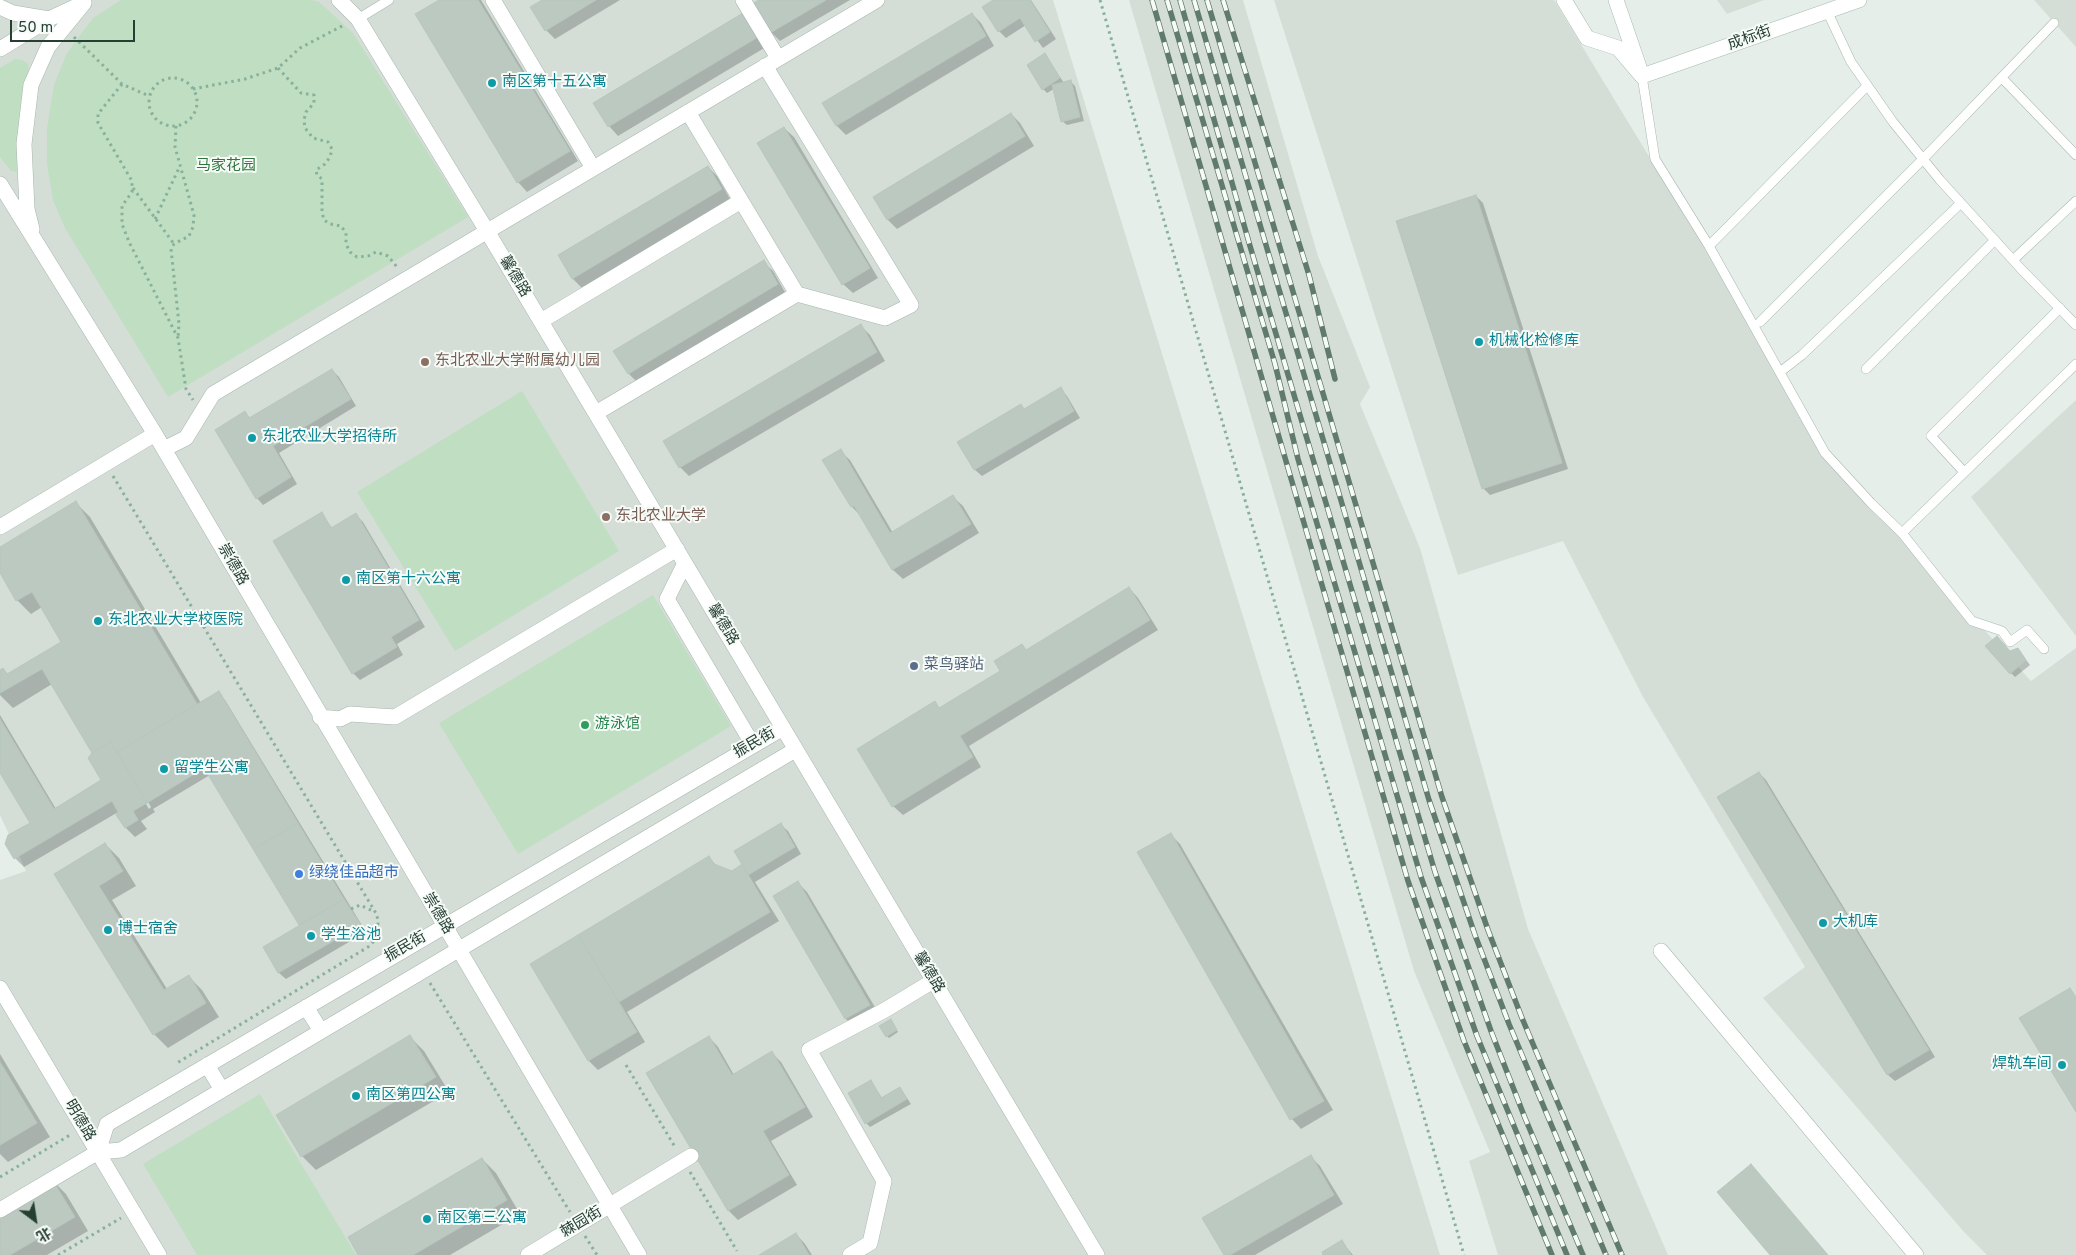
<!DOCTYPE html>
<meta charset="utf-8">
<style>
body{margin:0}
#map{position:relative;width:2076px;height:1255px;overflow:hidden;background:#e6eee9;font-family:Overpass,"Noto Sans SC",sans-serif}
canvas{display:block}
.north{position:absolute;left:10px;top:1195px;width:50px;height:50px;-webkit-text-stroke:4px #f7fbf8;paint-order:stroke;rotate:149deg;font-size:14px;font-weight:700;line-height:20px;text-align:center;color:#254033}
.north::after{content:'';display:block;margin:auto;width:18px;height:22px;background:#254033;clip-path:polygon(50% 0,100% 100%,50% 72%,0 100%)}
.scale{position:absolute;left:10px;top:20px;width:125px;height:22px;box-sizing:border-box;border:2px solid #254033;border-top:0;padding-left:6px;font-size:15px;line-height:18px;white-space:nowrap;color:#254033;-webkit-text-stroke:4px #f7fbf8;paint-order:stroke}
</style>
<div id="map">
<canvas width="2076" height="1255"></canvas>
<div class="north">北</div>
<div class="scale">50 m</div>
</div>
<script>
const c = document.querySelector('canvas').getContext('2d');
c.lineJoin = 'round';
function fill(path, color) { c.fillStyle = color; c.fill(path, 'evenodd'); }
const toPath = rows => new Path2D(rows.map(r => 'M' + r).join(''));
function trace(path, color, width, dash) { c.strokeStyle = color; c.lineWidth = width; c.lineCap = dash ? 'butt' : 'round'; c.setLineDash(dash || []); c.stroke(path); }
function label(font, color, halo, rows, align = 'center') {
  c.font = font + ' Overpass,"Noto Sans SC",sans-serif'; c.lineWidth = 4; c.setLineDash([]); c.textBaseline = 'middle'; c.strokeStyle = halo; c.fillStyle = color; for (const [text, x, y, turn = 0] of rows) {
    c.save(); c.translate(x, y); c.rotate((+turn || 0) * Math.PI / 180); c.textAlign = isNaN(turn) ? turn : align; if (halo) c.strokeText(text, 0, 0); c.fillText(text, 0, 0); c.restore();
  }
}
const built = toPath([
 [0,0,1053,0,1440,1255,0,1255,0,880,26,871,0,815],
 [1129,0,1243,0,1318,256,1370,387,1360,404,1420,548,1528,929,1668,1255,1498,1255,1469,1161,1490,1152,1414,971],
 [1274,0,1554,0,1843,476,2031,681,2076,648,2076,1255,1987,1255,1964,1232,1763,998,1805,967,1643,697,1563,541,1458,575],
 [1717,0,1764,0,1727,14],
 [2034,0,2076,0,2076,47],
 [2076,400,2076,636,1971,497]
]);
const green = toPath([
 [121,0,312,0,319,2,353,33,468,217,168,397,65,228,53,200,47,164,47,128,54,85,67,53,93,18],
 [15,59,22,60,28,64,29,73,18,172,11,171,0,157,0,68],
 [522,391,619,551,455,651,357,492],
 [653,595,731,726,518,854,439,723],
 [260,1094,300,1162,356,1255,197,1255,183,1231,143,1164]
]);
const shadow = toPath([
 [441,0,481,0,578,161,527,192,518,182],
 [545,0,620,0,555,39,546,30],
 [762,0,850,0,780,41,771,32],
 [995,0,1031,0,1056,39,1043,48,1026,25,1006,38,999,31],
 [972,14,981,23,994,46,846,135,837,126,823,103],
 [743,15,766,47,618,136,609,126],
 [1045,55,1064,83,1070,81,1075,86,1084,121,1067,125,1062,121,1054,89,1047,93,1043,89],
 [1011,114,1020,123,1034,146,897,229,888,220,874,197],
 [784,128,794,137,878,278,853,293,843,284],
 [708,167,717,176,730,199,582,288,573,279,559,256],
 [1476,196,1483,203,1568,469,1490,495,1483,488],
 [763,262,773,271,786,294,638,383,629,374],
 [861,326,870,335,885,361,689,476,680,467],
 [332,370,339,377,356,406,279,453,297,484,263,505,257,498,245,413,251,419],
 [1060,389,1067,396,1080,418,982,476,975,470,959,442,1021,405,1025,410],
 [840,451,850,460,893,533,953,497,963,506,979,533,903,579,893,570,861,516,852,507],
 [76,503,90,517,201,703,218,693,225,700,366,932,286,979,279,973,265,948,301,926,210,775,153,809,155,812,141,821,147,829,135,837,126,828,118,815,120,811,24,867,15,858,31,823,0,771,0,715,56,809,103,781,94,753,52,684,13,708,0,695,0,671,3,669,8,675,63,642,42,607,31,614,17,600,0,571,0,548],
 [119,759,122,759,151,807,149,809],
 [321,514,333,529,356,515,363,522,425,627,397,644,403,655,360,680,353,673],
 [1129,588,1138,598,1158,630,969,746,981,767,903,815,893,806,935,703,941,709,1002,672,1021,645,1027,651],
 [2018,649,2030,665,2015,677,2011,673,2010,653],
 [1759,773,1766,780,1935,1057,1895,1081,1888,1075,1719,798],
 [781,825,788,831,801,854,755,882,779,921,627,1012,645,1042,598,1070,589,1061,531,965,709,858,718,867,732,872,744,865],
 [1171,835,1180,844,1333,1110,1301,1129,1292,1119,1139,853],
 [105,844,119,858,136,886,112,900,167,989,188,976,202,990,219,1017,168,1048,154,1034,55,875],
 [798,883,807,892,879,1014,855,1028,846,1019,775,896],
 [892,1023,898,1032,889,1038,887,1036],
 [410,1037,424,1051,449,1092,316,1170,302,1156],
 [709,1037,718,1047,734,1075,772,1053,781,1062,813,1117,771,1141,797,1185,738,1220,729,1211,648,1073],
 [0,1054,50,1137,8,1162,0,1154],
 [871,1081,882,1098,900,1088,911,1104,870,1127,866,1123],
 [1311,1157,1320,1166,1343,1204,1255,1255,1225,1255],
 [482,1159,496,1173,520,1214,450,1255,360,1255],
 [52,1180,66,1194,88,1231,47,1255,0,1255],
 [796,1234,805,1244,812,1255,761,1255],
 [1341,1241,1353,1255,1325,1255]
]);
const building = toPath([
 [439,0,478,0,570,151,517,183,415,14,439,0],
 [542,0,596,0,545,31,530,7,542,0],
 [759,0,826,0,770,33,754,3,759,0],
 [993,0,1030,0,1050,32,1035,42,1020,18,998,32,982,7,993,0],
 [743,13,758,37,608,127,593,103,743,13],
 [972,13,986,36,836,126,822,103,972,13],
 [1045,53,1060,78,1042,90,1027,65,1045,53],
 [1071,80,1080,117,1061,122,1052,85,1071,80],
 [1011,113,1025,136,887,220,873,197,1011,113],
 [784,127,870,268,842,285,757,143,784,127],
 [708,166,722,189,572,279,558,255,708,166],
 [1476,195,1562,463,1482,489,1396,221,1476,195],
 [764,260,778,284,628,374,613,351,764,260],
 [861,324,877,352,679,468,663,441,861,324],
 [332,369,351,399,273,446,291,477,256,499,215,430,245,411,249,418,332,369],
 [1061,387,1074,411,974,470,957,442,1021,404,1024,409,1061,387],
 [841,449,890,533,953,495,971,524,892,570,854,506,851,507,822,460,841,449],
 [76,501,197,704,117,752,111,742,92,753,42,669,0,693,0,670,3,668,7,674,61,642,32,592,16,601,0,573,0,547,76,501],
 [322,512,331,528,356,513,419,620,391,637,397,647,352,674,273,541,322,512],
 [1129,587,1150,620,960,736,973,757,892,807,857,749,935,701,939,708,1000,671,994,661,1022,644,1026,650,1129,587],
 [1997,636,2010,651,2018,648,2026,660,2010,674,1985,646,1997,636],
 [219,691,298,823,253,849,204,768,147,803,117,752,219,691],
 [0,719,54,809,101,780,88,758,92,753,111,742,147,803,133,811,138,820,125,828,116,815,118,812,112,801,14,859,5,844,8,835,30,823,0,773,0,719],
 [1759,772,1929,1050,1887,1075,1717,797,1759,772],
 [298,823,344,899,299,925,253,849,298,823],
 [781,823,795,847,748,875,734,851,781,823],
 [1171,833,1324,1101,1290,1120,1137,852,1171,833],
 [105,843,123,871,99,886,164,990,189,975,206,1003,153,1035,54,874,105,843],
 [709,856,714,864,732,871,742,864,770,912,619,1002,578,935,709,856],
 [798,881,870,1005,845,1019,773,896,798,881],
 [344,899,361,925,278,973,263,947,344,899],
 [578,935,637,1032,588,1061,530,964,578,935],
 [2070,988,2076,997,2076,1112,2019,1018,2070,988],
 [891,1019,897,1030,886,1037,879,1026,891,1019],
 [410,1035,436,1077,301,1157,276,1115,410,1035],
 [709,1036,732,1075,772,1051,805,1107,763,1131,789,1175,728,1211,646,1073,709,1036],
 [0,1062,37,1123,0,1145,0,1062],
 [871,1080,881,1098,900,1087,907,1099,865,1124,848,1093,871,1080],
 [1311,1155,1334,1195,1230,1255,1224,1255,1202,1218,1311,1155],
 [482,1158,507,1200,413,1255,358,1255,348,1237,482,1158],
 [1751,1164,1828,1255,1770,1255,1717,1192,1751,1164],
 [52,1179,75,1217,10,1255,0,1255,0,1210,52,1179],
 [796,1233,809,1255,759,1255,796,1233],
 [1342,1240,1351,1255,1323,1255,1322,1252,1342,1240]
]);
const path = toPath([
 [1100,0,1464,1255],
 [74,37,122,84,149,96],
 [278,68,301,93,314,95,314,103,306,112,304,120,305,128,313,138,328,142,332,149,330,157,325,164,316,170,317,175,322,179,322,212,324,220,330,224,341,226,346,233,346,244,350,252,357,257,368,256,376,252,388,256,397,267],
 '149 102a24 24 0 1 1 48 0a24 24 0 1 1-48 0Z',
 [122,84,98,114,98,123,132,181,132,192,122,206,122,224,129,242,178,338,186,389,193,400],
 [193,89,245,79,278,68,300,48,344,25],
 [176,126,175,147,194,215,193,227,189,236,174,244,171,249,179,324,178,338],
 [133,188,174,244],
 [155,219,180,166],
 [113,476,377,915,378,923,375,940,368,947,177,1063],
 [351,909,360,905,373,911],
 [430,983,570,1212],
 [626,1065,675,1147],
 [690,1172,737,1251],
 [0,1177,70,1135],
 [585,1236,597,1255],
 [58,1255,121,1218]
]);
const lane = toPath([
 [1827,11,1851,62,1893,122,1940,180,2022,270,2076,325],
 [356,16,358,19,389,0],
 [1642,76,1655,159,1709,246,1825,453,1871,503,1902,533,1972,621,2002,631,2010,642,2027,630,2044,649],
 [2002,78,2076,155],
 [1709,246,1867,86],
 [2013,260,2076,201],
 [1760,322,1923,159,2054,23],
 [1866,369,1995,240],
 [1780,372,1802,355,1961,203],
 [1964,472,1931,436,2060,308],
 [1902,533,2076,364]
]);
const street = toPath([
 [339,0,358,19,487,231,1097,1255],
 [493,0,593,168],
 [743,0,778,58],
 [1564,0,1587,38,1618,48,1642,76],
 [1616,0,1639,67],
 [0,7,13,13,49,19,77,6],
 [0,49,49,19],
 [688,112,797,294,885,318,911,305,765,66],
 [0,184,155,434,639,1255],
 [32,229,27,209,24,144,31,85,48,47,84,3],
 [541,321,741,201],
 [596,413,797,294],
 [164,449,186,438,213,394,877,0],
 [0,527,155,434],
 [685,563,667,599,753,745],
 [320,717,340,719,350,714,395,717,677,549],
 [1661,951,1916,1255],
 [0,988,159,1255],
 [306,1007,321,1031],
 [207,1065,222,1090],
 [98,1152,107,1124,783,728],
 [0,1210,98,1152,121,1150,795,750],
 [528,1255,691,1156],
 [850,1255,870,1243,884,1181,809,1050,885,1010,933,981]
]);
const secondary = toPath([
 [1642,76,1859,0]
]);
const rail = toPath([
 [1152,0,1408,881,1464,1041,1552,1255],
 [1167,0,1275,364,1298,459,1421,877,1477,1036,1567,1255],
 [1180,0,1250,246,1435,872,1491,1031,1525,1118,1583,1255],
 [1194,0,1429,800,1475,935,1509,1024,1606,1255],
 [1207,0,1442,797,1488,930,1522,1018,1622,1255],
 [1223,0,1309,275,1335,379]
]);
const markers = [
 [492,83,5,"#0f9aa8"],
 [1479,342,5,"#0f9aa8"],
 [425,362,5,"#8d6e63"],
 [252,438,5,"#0f9aa8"],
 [606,517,5,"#8d6e63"],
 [346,580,5,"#0f9aa8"],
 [98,621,5,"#0f9aa8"],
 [914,666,5,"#5c6f8a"],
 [585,725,5,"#2e9e5b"],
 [164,769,5,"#0f9aa8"],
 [299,874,5,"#3f7fe0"],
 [1823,923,5,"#0f9aa8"],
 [108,930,5,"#0f9aa8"],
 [311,936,5,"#0f9aa8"],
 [2062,1065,5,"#0f9aa8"],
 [356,1096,5,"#0f9aa8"],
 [427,1219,5,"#0f9aa8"]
];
const streetNames = [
 ["成标街",1750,39,-20],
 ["馨德路",514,277,59],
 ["崇德路",232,565,60],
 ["馨德路",722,625,59],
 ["振民街",755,744,-30],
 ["崇德路",437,914,59],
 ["振民街",406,948,-30],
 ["馨德路",928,973,59],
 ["明德路",79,1121,59],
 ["棘园街",582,1223,-31]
];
const cultureNames = [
 ["南区第十五公寓",502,83],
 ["机械化检修库",1489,342],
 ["东北农业大学招待所",262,438],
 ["南区第十六公寓",356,580],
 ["东北农业大学校医院",108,621],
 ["留学生公寓",174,769],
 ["大机库",1833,923],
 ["博士宿舍",118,930],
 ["学生浴池",321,936],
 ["焊轨车间",2052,1065,"right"],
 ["南区第四公寓",366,1096],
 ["南区第三公寓",437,1219]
];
const parkNames = [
 ["马家花园",226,167]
];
const educationNames = [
 ["东北农业大学附属幼儿园",435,362],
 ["东北农业大学",616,517]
];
const serviceNames = [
 ["菜鸟驿站",924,666]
];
const leisureNames = [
 ["游泳馆",595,725]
];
const shopNames = [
 ["绿绕佳品超市",309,874]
];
fill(built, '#d4ded7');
fill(green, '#c0dec2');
fill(shadow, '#0003');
fill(building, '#bbc9c1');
trace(building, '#b8c8be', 1);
trace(lane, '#a8b6af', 10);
trace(street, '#a8b6af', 16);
trace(secondary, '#a5baae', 16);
trace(path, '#88b19b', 3, [2.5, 4]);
trace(lane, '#fff', 9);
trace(street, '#fff', 15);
trace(secondary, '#fff', 15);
trace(rail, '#607b6e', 5.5);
trace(rail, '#f7fbf8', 4, [11]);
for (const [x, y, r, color] of markers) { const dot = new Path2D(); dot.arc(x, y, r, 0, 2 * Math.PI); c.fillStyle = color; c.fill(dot); trace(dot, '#f7fbf8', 2); }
label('15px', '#254033', '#f7fbf8', streetNames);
label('15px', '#0d838f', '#f7fbf8', cultureNames, 'left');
label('15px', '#30763c', '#f7fbf8', parkNames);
label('15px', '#785e54', '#f7fbf8', educationNames, 'left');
label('15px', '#4e5e75', '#f7fbf8', serviceNames, 'left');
label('15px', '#27864d', '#f7fbf8', leisureNames, 'left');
label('15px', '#366cbe', '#f7fbf8', shopNames, 'left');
</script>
